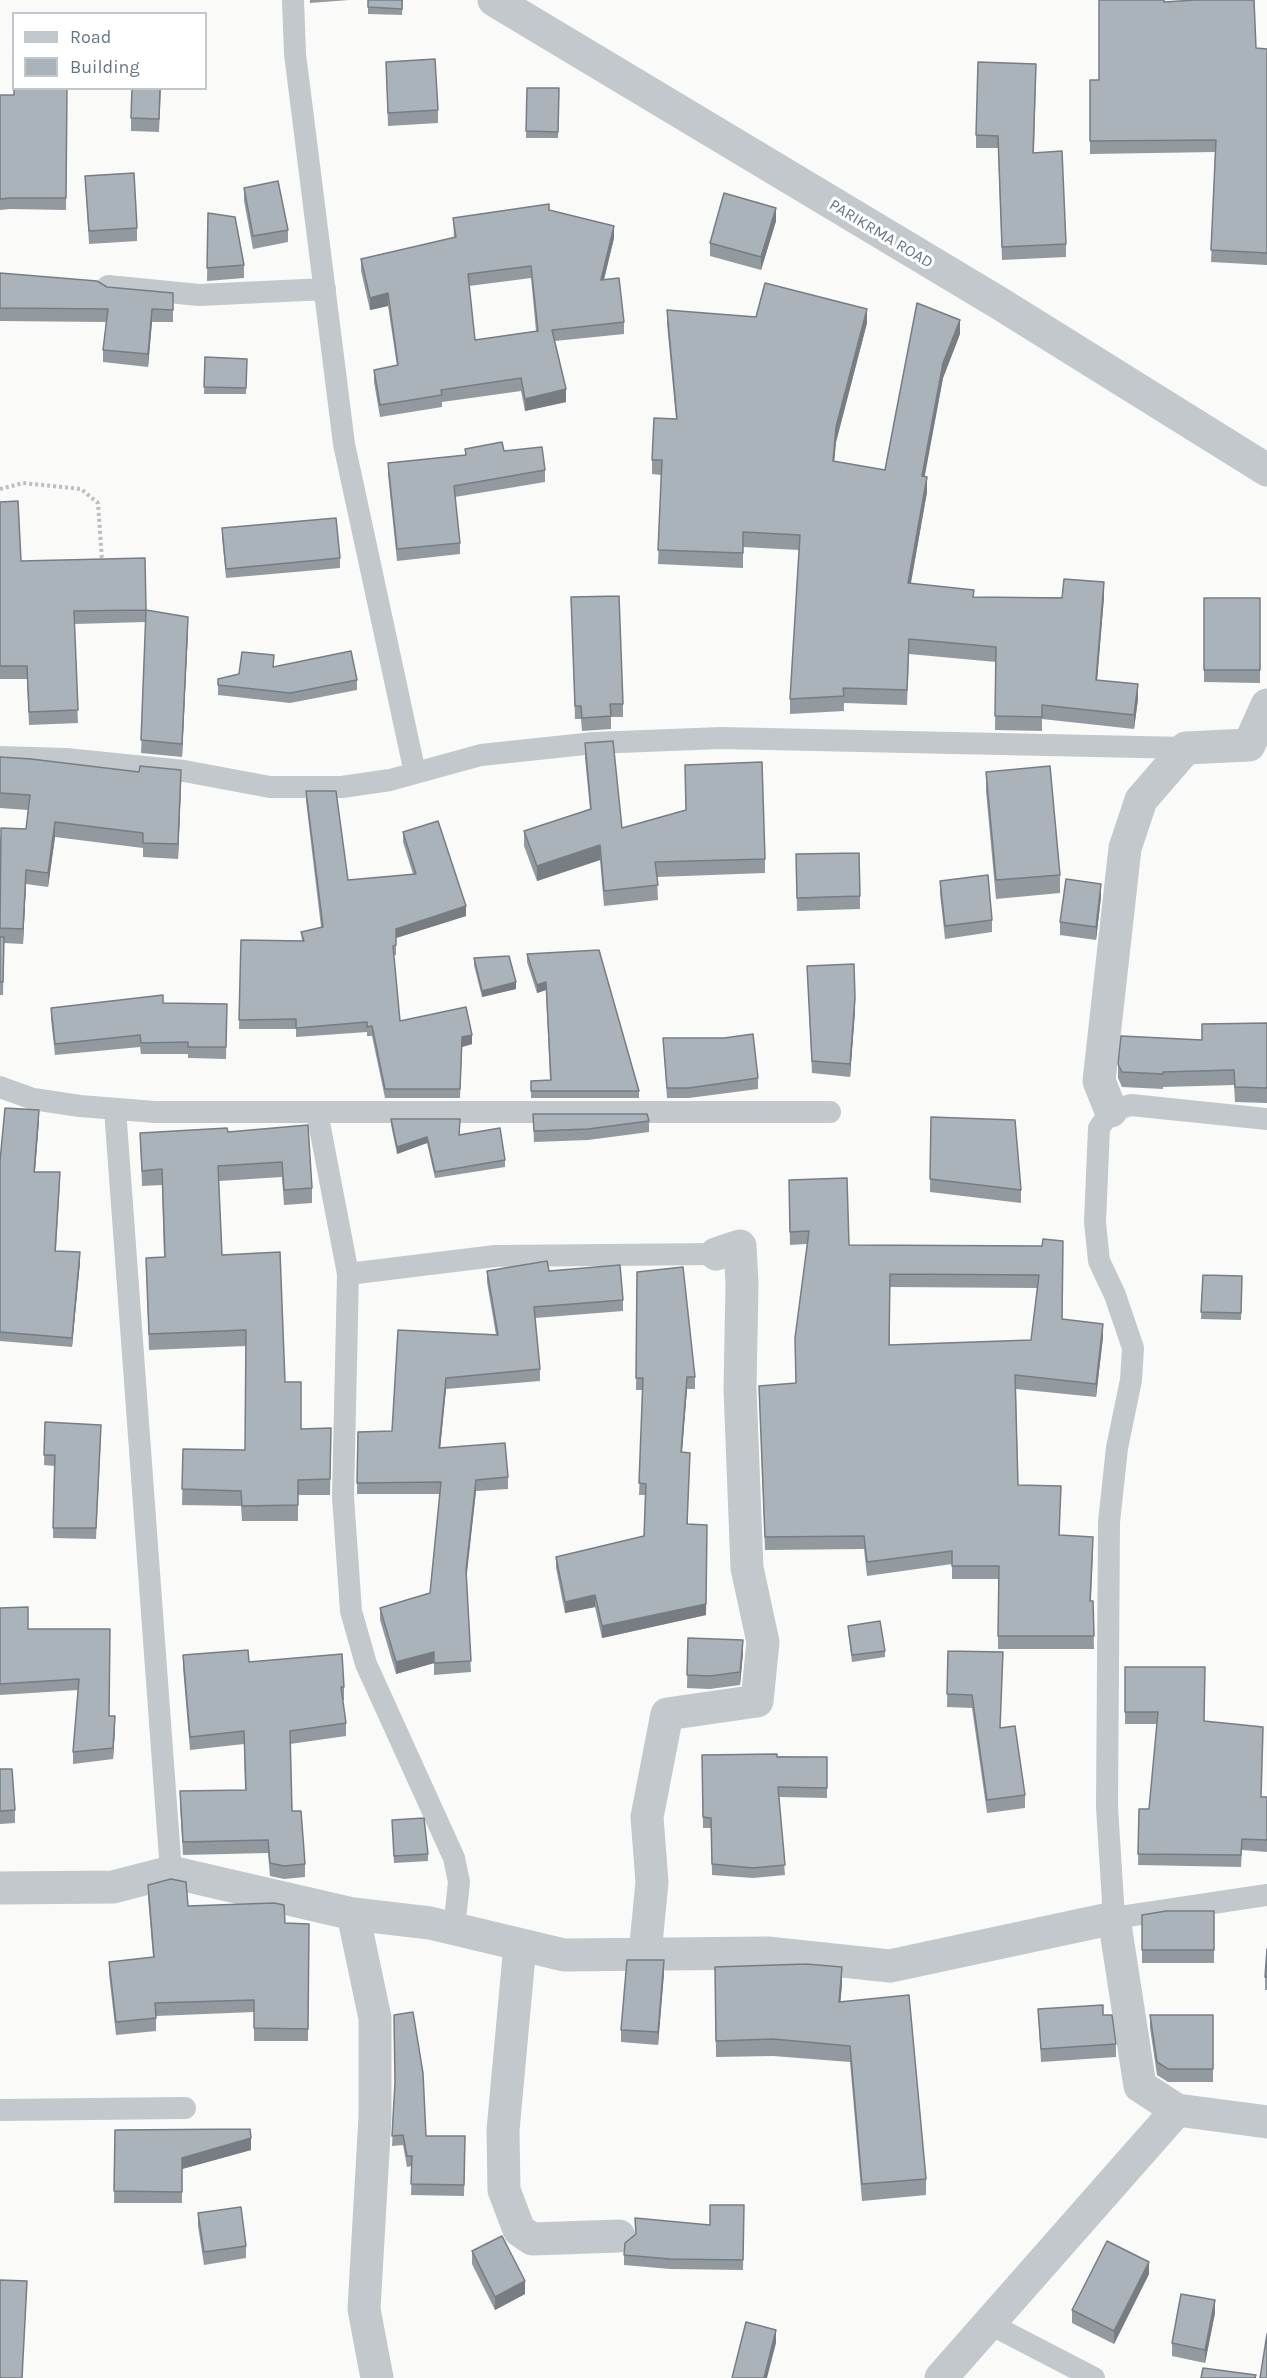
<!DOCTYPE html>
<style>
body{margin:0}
#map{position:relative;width:1267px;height:2378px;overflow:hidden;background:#fafaf8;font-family:Karla,sans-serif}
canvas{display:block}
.legend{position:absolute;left:12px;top:12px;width:195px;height:78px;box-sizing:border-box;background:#fff;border:2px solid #c1c8cd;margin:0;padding:8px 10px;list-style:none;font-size:18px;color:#657683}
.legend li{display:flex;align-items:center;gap:12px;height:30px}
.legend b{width:30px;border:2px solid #c1c8cd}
</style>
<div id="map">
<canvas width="1267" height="2378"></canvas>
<ul class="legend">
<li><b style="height:8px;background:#c3c8cc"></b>Road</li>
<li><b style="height:16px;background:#aab3b9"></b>Building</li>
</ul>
</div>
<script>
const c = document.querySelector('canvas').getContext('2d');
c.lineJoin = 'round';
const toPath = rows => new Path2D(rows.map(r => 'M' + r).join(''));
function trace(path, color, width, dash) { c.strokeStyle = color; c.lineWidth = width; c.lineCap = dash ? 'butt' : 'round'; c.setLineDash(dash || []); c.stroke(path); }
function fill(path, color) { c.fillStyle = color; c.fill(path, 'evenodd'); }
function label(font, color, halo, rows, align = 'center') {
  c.font = font + ' Karla,sans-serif'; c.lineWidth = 6; c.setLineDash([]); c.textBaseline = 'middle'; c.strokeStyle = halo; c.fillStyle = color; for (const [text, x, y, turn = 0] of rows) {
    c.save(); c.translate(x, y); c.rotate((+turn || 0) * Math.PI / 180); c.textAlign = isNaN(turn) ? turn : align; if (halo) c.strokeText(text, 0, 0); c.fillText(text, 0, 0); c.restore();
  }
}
const path = toPath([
 [0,489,23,483,81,489,98,503,102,560]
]);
const service = toPath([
 [293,0,295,54,344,444,415,773],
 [108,286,199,295,325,289],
 [0,757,66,759,184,771,270,787,342,787,390,780,481,755,594,743,721,738,1186,748],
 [0,1087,33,1099,80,1106,155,1112,830,1112],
 [115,1109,171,1872],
 [317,1112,348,1274,343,1497,351,1611,366,1664,454,1858,459,1882,454,1929],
 [1267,1119,1131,1105,1111,1111,1099,1128,1095,1222,1099,1261,1115,1295,1133,1348,1131,1380,1117,1448,1109,1522,1107,1807,1114,1918,1267,1895],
 [348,1274,495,1256,716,1254],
 [0,2110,185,2108],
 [988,2323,1094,2378]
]);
const minor = toPath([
 [1111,1111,1099,1081,1125,848,1141,800,1186,748,1249,745,1267,705],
 [0,1888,113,1887,171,1872,353,1914,430,1923,564,1955,767,1953,890,1966,1114,1918,1140,2086,1177,2110],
 [353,1914,375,2018,375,2117,364,2309,377,2378],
 [520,1945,503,2130,504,2190,519,2230,532,2239,619,2236],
 [645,1954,652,1882,647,1817,667,1714,757,1701,763,1642,747,1568,740,1389,742,1283,740,1246,716,1254],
 [941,2378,1177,2110,1267,2122]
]);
const tertiary = toPath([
 [494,0,999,303,1267,470]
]);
const wall = toPath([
 [310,0,349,0,310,3],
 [368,0,403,0,402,15,368,14],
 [1164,2,1256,48,1267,49,1267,265,1211,262,1215,152,1090,154,1090,80,1099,80],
 [386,62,438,110,438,123,388,126],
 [1036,77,1034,153,1066,244,1066,257,1002,260,998,148,976,148,976,135],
 [67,88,66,210,10,209,0,210,0,95,14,95],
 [161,88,159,132,131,131,131,118],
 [527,88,559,88,558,138,526,138],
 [85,176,137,228,137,241,89,244],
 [244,188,288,230,288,242,253,249,244,201],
 [549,210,614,238,604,279,624,322,624,334,555,341,566,402,525,411,521,391,442,402,442,407,380,417,374,382,374,370,397,366,388,306,370,310,361,271,361,259,454,238,453,218],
 [531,278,536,331,475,340,469,286],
 [208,213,244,265,244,278,207,281],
 [776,221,761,270,710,256,710,243],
 [0,273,107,287,173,306,173,322,152,322,148,367,103,362,103,350,106,322,0,321],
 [667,310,756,317,867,323,836,442,834,461,885,470,960,334,943,378,924,477,927,492,911,583,974,597,1104,597,1097,680,1138,699,1134,729,1042,719,1042,731,995,730,996,662,909,654,907,705,844,703,844,711,790,714,790,699,799,550,743,547,743,568,658,564,661,475,652,474,652,460,676,419,667,324],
 [205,357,247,359,246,394,204,394],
 [465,449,504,451,545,470,545,482,455,497,460,543,460,554,397,561,388,475,388,463,465,455],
 [0,502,21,561,146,610,188,630,182,757,141,753,146,622,74,624,78,723,29,725,27,679,0,679],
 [222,528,340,558,340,568,226,578,222,537],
 [571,597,623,704,623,717,611,717,611,729,582,731,581,719,575,719],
 [1204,598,1260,598,1260,683,1204,682],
 [274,667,357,680,357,690,290,703,218,695,218,679],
 [585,743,622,828,765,859,765,873,657,877,658,900,604,906,600,860,537,881,524,846,524,831,590,809,585,758],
 [0,757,181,784,178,859,143,857,143,848,55,837,48,887,26,884,23,944,4,943,3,995,0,995,0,838,26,829,28,810,0,808],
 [986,772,1060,875,1060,893,996,899,986,791],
 [306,791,348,880,413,874,403,842,403,832,466,916,396,938,396,955,394,955,400,1021,472,1044,462,1047,460,1098,385,1098,372,1036,367,1036,367,1032,296,1037,296,1029,239,1029,241,940,302,941,301,932,321,927,306,801],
 [796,854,860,896,860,909,797,911],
 [940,881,992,920,992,932,945,939,940,894],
 [1101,897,1096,940,1060,935,1060,922],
 [527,954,639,1091,639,1098,531,1098,531,1081,550,1080,546,990,537,993,527,962],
 [474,958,516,989,482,997,474,965],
 [807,966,855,1011,850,1077,812,1073],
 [163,1003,227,1004,226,1059,188,1058,188,1054,141,1054,140,1047,55,1055,51,1019,51,1008],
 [1267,1023,1267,1103,1235,1102,1234,1085,1163,1087,1163,1089,1122,1087,1118,1078,1118,1064],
 [663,1038,758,1078,758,1089,689,1098,667,1098],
 [533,1114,649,1121,649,1132,588,1140,534,1142],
 [931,1117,1021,1190,1021,1203,930,1192],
 [391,1119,460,1135,505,1160,505,1167,435,1178,427,1143,397,1154,391,1125],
 [39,1120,35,1172,60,1182,56,1251,80,1262,72,1347,0,1341,0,1161],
 [308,1125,312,1188,312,1203,284,1205,282,1177,219,1181,222,1255,285,1382,301,1429,331,1428,330,1495,298,1495,298,1521,242,1521,241,1506,182,1505,183,1449,245,1450,246,1346,149,1350,146,1258,164,1257,162,1185,142,1186,140,1133,228,1132],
 [789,1193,849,1245,1042,1246,1062,1319,1103,1337,1096,1397,1016,1389,1018,1485,1060,1535,1093,1550,1091,1601,1093,1601,1094,1649,998,1649,998,1579,952,1579,952,1564,867,1576,864,1549,765,1550,759,1386,796,1384,807,1244,790,1245],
 [890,1287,1037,1288,1031,1340,890,1345],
 [487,1271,549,1271,623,1300,623,1311,535,1318,540,1369,540,1381,446,1389,440,1448,508,1477,508,1489,476,1491,466,1578,471,1672,434,1675,434,1663,396,1674,380,1620,380,1608,430,1593,440,1494,357,1494,358,1432,392,1431,398,1330,496,1335,487,1282],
 [637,1272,695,1377,695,1389,687,1389,682,1452,688,1524,706,1615,602,1638,595,1607,565,1613,556,1568,556,1557,644,1536,645,1495,639,1495,643,1390,636,1390],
 [1203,1275,1242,1276,1241,1320,1201,1319],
 [45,1422,101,1435,96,1539,53,1538,54,1466,44,1465],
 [0,1608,28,1629,110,1629,109,1716,115,1728,113,1759,73,1764,73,1752,78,1690,0,1695],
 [848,1626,885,1651,885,1657,852,1662,848,1632],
 [688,1638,743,1653,740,1685,710,1689,687,1688],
 [948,1651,1001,1728,1025,1795,1025,1808,987,1813,972,1708,947,1707],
 [183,1655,249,1662,344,1687,344,1700,342,1700,346,1723,346,1736,290,1744,292,1811,305,1864,305,1877,284,1879,270,1876,268,1853,183,1855,180,1804,180,1791,245,1790,244,1744,190,1750,183,1668],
 [1125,1667,1205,1721,1261,1797,1267,1797,1267,1852,1242,1850,1241,1867,1138,1865,1139,1809,1149,1809,1157,1724,1125,1724],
 [702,1755,827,1757,827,1798,779,1797,785,1875,753,1878,712,1875,711,1828,703,1828],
 [0,1769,15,1810,15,1823,0,1824],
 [392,1820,428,1854,428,1861,394,1863],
 [148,1885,188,1906,285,1923,309,1924,308,2041,254,2041,254,2012,156,2016,156,2031,116,2035,109,1974,109,1962,153,1957,148,1897],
 [1214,1911,1214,1963,1142,1963,1142,1915],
 [1267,1949,1267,1990,1265,1990,1265,1977],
 [715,1967,842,1984,840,2002,926,2179,926,2195,862,2201,850,2062,773,2056,716,2057],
 [664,1973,658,2045,621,2042,621,2030],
 [1038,2009,1103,2015,1116,2044,1116,2057,1041,2062],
 [1150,2015,1213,2015,1213,2082,1168,2082,1157,2075,1150,2028],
 [395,2085,426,2136,465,2147,464,2196,411,2195,412,2166,407,2167,403,2145,392,2146],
 [115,2130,251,2150,182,2169,182,2203,114,2203],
 [744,2205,743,2270,670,2269,624,2265,624,2255,710,2225],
 [198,2213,246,2246,246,2258,204,2265,198,2226],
 [472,2251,525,2294,495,2310,472,2264],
 [1149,2274,1114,2344,1072,2323,1072,2310],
 [1215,2313,1205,2363,1172,2356,1172,2343]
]);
const shadedWall = toPath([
 [776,208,776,221,761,270,761,257],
 [614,226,614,238,601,292,601,280],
 [388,293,388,306,370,310,370,298],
 [152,309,152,322,148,367,148,354],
 [867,309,867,323,836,442,833,475,833,461,836,427],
 [960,320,960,334,943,378,922,491,922,476,943,363],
 [566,389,566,402,525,411,525,399],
 [927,477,927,492,908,598,908,583],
 [1104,582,1104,597,1096,694,1096,680],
 [188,617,188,630,182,757,182,744],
 [1138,684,1138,699,1134,729,1134,715],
 [181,770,181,784,178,859,178,844],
 [55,822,55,837,48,887,48,873],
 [600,845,600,860,537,881,537,866],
 [26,870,26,884,23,944,23,929],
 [1101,884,1101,897,1096,940,1096,927],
 [466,906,466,916,396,938,396,929],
 [516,982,516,989,482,997,482,991],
 [546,982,546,990,537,993,537,985],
 [855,998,855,1011,850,1077,850,1064],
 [472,1035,472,1044,462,1047,460,1098,462,1037],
 [39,1110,39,1120,34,1182,34,1172],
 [427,1137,427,1143,397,1154,397,1147],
 [80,1252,80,1262,72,1347,72,1338],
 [1103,1324,1103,1337,1096,1397,1096,1384],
 [687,1377,687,1389,681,1464,681,1452],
 [446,1378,446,1389,439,1460,439,1448],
 [476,1480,476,1491,466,1582,466,1570],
 [707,1525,706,1615,602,1638,602,1626],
 [595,1595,595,1607,565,1613,565,1602],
 [743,1640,743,1653,740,1685,740,1672],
 [434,1652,434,1663,396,1674,396,1662],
 [115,1716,115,1728,113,1759,113,1748],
 [664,1960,664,1973,658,2045,658,2032],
 [842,1967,842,1984,839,2018,839,2002],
 [251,2138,251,2150,182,2169,182,2158],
 [1149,2262,1149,2274,1114,2344,1114,2331],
 [525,2281,525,2294,495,2310,495,2297],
 [1215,2300,1215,2313,1205,2363,1205,2350],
 [776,2330,776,2343,767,2378,764,2378]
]);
const building = toPath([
 [368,0,402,0,402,9,368,7,368,0],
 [1099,0,1164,0,1164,2,1195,0,1254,0,1256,48,1267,49,1267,253,1211,250,1216,140,1090,141,1090,80,1099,80,1099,0],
 [435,59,438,110,388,113,386,62,435,59],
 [978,62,1036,64,1033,153,1062,151,1066,244,1002,247,998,136,976,135,978,62],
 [14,88,67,88,66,198,10,198,0,199,0,95,14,95,14,88],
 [132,88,160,88,159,119,131,118,132,88],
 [527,88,559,88,558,132,526,131,527,88],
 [134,173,137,228,89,231,85,176,134,173],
 [278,181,288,230,253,236,244,188,278,181],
 [724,193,776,208,761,257,710,243,724,193],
 [549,204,549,210,614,226,601,280,619,278,624,322,552,330,566,389,525,399,521,378,441,390,442,395,380,405,374,370,398,365,388,293,370,298,361,259,456,237,453,218,549,204],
 [531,266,538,331,475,340,468,274,531,266],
 [208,213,235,217,244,265,207,268,208,213],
 [0,273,97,281,107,287,173,293,173,310,152,309,148,354,103,350,108,309,0,308,0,273],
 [765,283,867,309,836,427,833,461,885,470,917,303,960,320,943,363,922,476,927,477,908,583,974,590,973,597,1062,598,1064,579,1104,582,1096,680,1138,684,1134,715,1042,705,1042,717,995,716,996,647,909,639,907,690,843,688,844,696,790,699,800,535,743,532,743,553,658,550,662,460,652,460,654,418,677,419,667,310,756,317,765,283],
 [205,357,247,359,246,388,204,387,205,357],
 [502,442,504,451,542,447,545,470,454,486,460,543,397,549,388,463,466,455,465,449,502,442],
 [18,501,21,561,145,558,146,610,188,617,182,744,141,740,146,610,74,611,78,710,29,712,27,666,0,666,0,502,18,501],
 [336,518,340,558,226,569,222,528,336,518],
 [619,596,623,704,610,704,611,716,582,718,581,706,575,706,571,597,619,596],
 [1204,598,1260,598,1260,670,1204,670,1204,598],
 [351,651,357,680,290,693,218,685,218,679,239,674,242,652,274,655,273,667,351,651],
 [613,741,622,828,686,810,685,765,762,762,765,859,655,862,658,885,604,891,600,845,537,866,524,831,591,809,585,743,613,741],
 [0,757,31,759,139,772,140,766,181,770,178,844,143,843,143,833,55,822,48,873,26,870,23,929,0,928,1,828,26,829,30,795,0,793,0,757],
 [1050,766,1060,875,996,880,986,772,1050,766],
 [306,791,336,791,348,880,416,874,403,832,438,821,466,906,396,929,396,945,393,946,400,1021,466,1007,472,1035,462,1037,460,1089,385,1089,372,1026,367,1027,367,1022,296,1028,296,1019,239,1020,241,940,304,941,301,932,323,927,306,791],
 [859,853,860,896,797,898,796,854,859,853],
 [988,875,992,920,945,926,940,881,988,875],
 [1066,879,1101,884,1096,927,1060,922,1066,879],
 [0,937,4,937,3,982,0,982,0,937],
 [599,950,639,1091,531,1091,531,1081,551,1080,546,982,537,985,527,954,599,950],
 [509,956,516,982,482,991,474,958,509,956],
 [854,964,855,998,850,1064,812,1061,807,966,854,964],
 [163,995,163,1003,227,1004,226,1047,188,1047,188,1042,141,1043,140,1035,55,1044,51,1008,163,995],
 [1267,1023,1267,1088,1235,1087,1234,1070,1163,1072,1163,1074,1122,1072,1118,1064,1121,1036,1202,1040,1202,1024,1267,1023],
 [753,1034,758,1078,689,1088,667,1088,663,1038,724,1038,753,1034],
 [5,1108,39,1110,34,1172,60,1172,55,1251,80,1252,72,1338,0,1332,0,1161,5,1108],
 [533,1114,647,1114,649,1121,588,1129,534,1131,533,1114],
 [931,1117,1015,1120,1021,1190,930,1179,931,1117],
 [391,1119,460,1119,459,1135,500,1128,505,1160,435,1172,427,1137,397,1147,391,1119],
 [308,1125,312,1188,284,1190,282,1162,218,1166,222,1255,280,1252,285,1382,301,1382,301,1429,331,1428,330,1479,298,1480,298,1505,242,1506,241,1491,182,1489,183,1449,245,1450,246,1330,149,1334,146,1258,165,1257,162,1169,142,1171,140,1133,227,1128,228,1132,308,1125],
 [847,1178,849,1245,1042,1246,1043,1239,1063,1241,1062,1319,1103,1324,1096,1384,1015,1375,1018,1485,1061,1486,1059,1535,1093,1537,1090,1601,1093,1601,1094,1636,998,1636,999,1566,952,1566,952,1551,867,1562,864,1536,765,1537,759,1386,796,1383,795,1338,809,1231,790,1232,789,1180,847,1178],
 [890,1274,1039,1275,1031,1340,889,1345,890,1274],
 [547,1261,549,1271,620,1265,623,1300,534,1307,540,1369,446,1378,439,1448,505,1443,508,1477,476,1480,466,1570,471,1661,434,1663,434,1652,396,1662,380,1608,430,1593,441,1482,357,1483,358,1432,392,1431,398,1330,498,1335,487,1271,547,1261],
 [683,1267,695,1377,687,1377,681,1452,690,1453,687,1524,707,1525,706,1604,602,1626,595,1595,565,1602,556,1557,644,1536,646,1484,639,1483,643,1378,636,1378,637,1272,683,1267],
 [1203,1275,1242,1276,1241,1313,1201,1312,1203,1275],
 [45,1422,101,1425,96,1528,53,1528,55,1455,44,1455,45,1422],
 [28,1607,28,1629,110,1629,109,1716,115,1716,113,1748,73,1752,79,1679,0,1684,0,1608,28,1607],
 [880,1621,885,1651,852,1655,848,1626,880,1621],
 [688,1638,743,1640,740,1672,710,1676,687,1675,688,1638],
 [248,1650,249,1662,342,1654,344,1687,341,1687,346,1723,290,1731,292,1811,301,1811,305,1864,284,1866,270,1863,268,1840,183,1842,180,1791,246,1790,244,1731,190,1737,183,1655,248,1650],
 [948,1651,1003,1652,1000,1728,1015,1726,1025,1795,987,1800,972,1695,947,1694,948,1651],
 [1125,1667,1205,1667,1204,1721,1263,1727,1261,1797,1267,1797,1267,1840,1242,1839,1241,1855,1138,1854,1139,1809,1149,1809,1158,1712,1125,1712,1125,1667],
 [777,1754,777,1757,827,1757,827,1788,778,1787,785,1865,753,1868,712,1864,711,1818,703,1817,702,1755,777,1754],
 [0,1769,12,1769,15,1810,0,1811,0,1769],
 [424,1818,428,1854,394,1856,392,1820,424,1818],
 [171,1879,186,1882,188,1906,274,1903,284,1905,285,1923,309,1924,308,2029,254,2028,254,2000,155,2003,156,2018,116,2022,109,1962,154,1957,148,1885,171,1879],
 [1166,1911,1214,1911,1214,1950,1142,1950,1142,1915,1166,1911],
 [1267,1949,1267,1977,1265,1977,1267,1949],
 [627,1960,664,1960,658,2032,621,2030,627,1960],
 [806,1964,842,1967,839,2002,909,1995,926,2179,862,2184,850,2046,773,2039,716,2041,715,1967,806,1964],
 [1103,2005,1103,2015,1112,2015,1116,2044,1041,2049,1038,2009,1103,2005],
 [413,2012,423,2073,426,2136,465,2136,464,2185,411,2184,412,2156,407,2156,403,2135,392,2136,395,2082,394,2015,413,2012],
 [1150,2015,1213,2015,1213,2069,1168,2069,1157,2062,1150,2015],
 [250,2129,251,2138,182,2158,182,2192,114,2191,115,2130,250,2129],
 [710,2205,744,2205,743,2260,670,2259,624,2255,625,2243,636,2234,635,2218,710,2225,710,2205],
 [241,2207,246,2246,204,2252,198,2213,241,2207],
 [502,2236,525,2281,495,2297,472,2251,502,2236],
 [1107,2241,1149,2262,1114,2331,1072,2310,1107,2241],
 [0,2280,27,2281,22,2378,0,2378,0,2280],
 [1181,2294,1215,2300,1205,2350,1172,2343,1181,2294],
 [746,2322,776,2330,764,2378,732,2378,746,2322],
 [1267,2334,1267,2378,1260,2378,1267,2334],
 [1203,2368,1256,2375,1255,2378,1201,2378,1203,2368]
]);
const streetNames = [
 ["PARIKRMA ROAD",881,234,31]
];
trace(path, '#bbbfc2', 4, [3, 3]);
trace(service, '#c3c8cc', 22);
trace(minor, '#c3c8cc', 33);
trace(tertiary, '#c3c8cc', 33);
fill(wall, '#929a9f');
fill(shadedWall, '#777d82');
fill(building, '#aab3b9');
trace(building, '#777d82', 1.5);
label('16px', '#657683', '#fff', streetNames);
</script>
